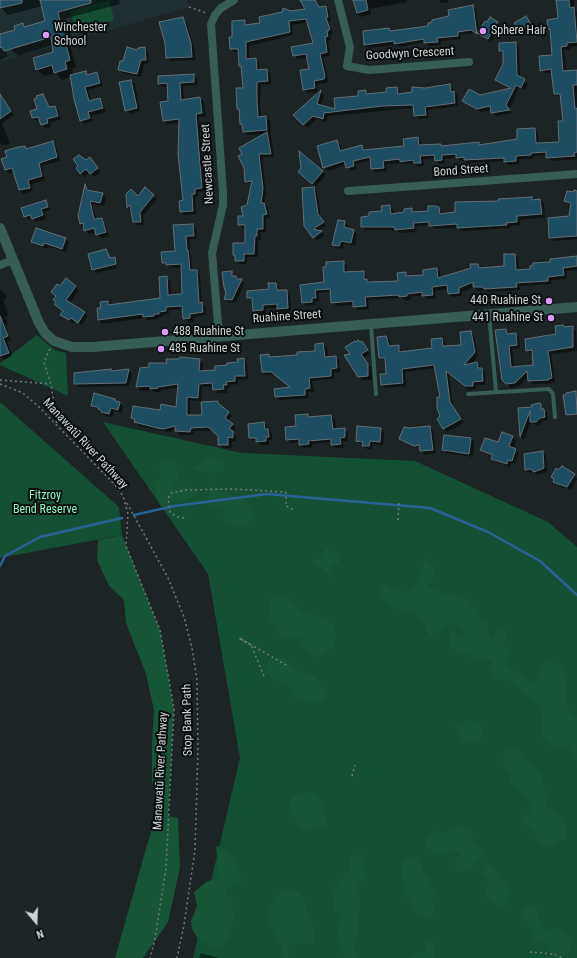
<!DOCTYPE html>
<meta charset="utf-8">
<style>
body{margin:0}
#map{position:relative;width:577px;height:958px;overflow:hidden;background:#1c2425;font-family:"Roboto Condensed",sans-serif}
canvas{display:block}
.north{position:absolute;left:16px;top:902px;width:40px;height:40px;-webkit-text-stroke:3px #090d0d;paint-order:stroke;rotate:161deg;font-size:11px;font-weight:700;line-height:16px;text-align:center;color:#ced4d4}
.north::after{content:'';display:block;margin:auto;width:14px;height:18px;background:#ced4d4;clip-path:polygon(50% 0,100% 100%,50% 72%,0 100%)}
</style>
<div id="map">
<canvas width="577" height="958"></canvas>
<div class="north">N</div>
</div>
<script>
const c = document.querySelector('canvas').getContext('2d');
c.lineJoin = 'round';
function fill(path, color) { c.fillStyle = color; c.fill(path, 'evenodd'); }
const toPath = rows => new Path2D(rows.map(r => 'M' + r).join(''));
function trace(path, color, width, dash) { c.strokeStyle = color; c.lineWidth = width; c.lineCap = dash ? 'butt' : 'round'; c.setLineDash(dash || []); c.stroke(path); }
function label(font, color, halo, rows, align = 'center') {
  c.font = font + ' "Roboto Condensed",sans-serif'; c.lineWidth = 4; c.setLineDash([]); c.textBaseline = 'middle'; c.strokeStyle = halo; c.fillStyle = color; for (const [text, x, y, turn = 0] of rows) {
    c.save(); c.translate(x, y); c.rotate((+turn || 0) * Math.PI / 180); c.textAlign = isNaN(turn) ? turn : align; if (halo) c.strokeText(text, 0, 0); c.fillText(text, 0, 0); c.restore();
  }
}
const built = toPath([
 [0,0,186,0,189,7,0,62]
]);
const green = toPath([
 [109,0,114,20,76,31,70,11],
 [37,335,55,350,66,353,68,396,0,365,0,363],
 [0,402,119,507,122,535,0,558],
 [103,422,242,453,415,461,548,522,577,547,577,958,193,958,240,758,208,574]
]);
const forest = toPath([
 [211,457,224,464,223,471,213,473,196,470,194,468,196,465,201,466,204,459],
 [171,461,180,475,172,487,175,489,180,486,190,488,196,490,198,493,185,501,169,501,161,506,157,500,154,484,161,479,159,467,163,462],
 [210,487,245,500,255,517,244,526,230,523,225,520,223,518,226,507,213,507,208,497],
 [122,535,160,630,174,709,168,816,178,818,180,867,168,922,143,958,115,958,153,824,158,814,152,782,152,742,154,710,146,674,126,623,124,600,109,586,97,560,98,540],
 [326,547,329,550,331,549,340,559,339,564,334,563,331,567,333,578,329,578,327,572,323,572,324,569,316,566,313,561,322,556],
 [426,558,434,568,434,576,428,586,443,594,465,597,474,607,480,620,488,625,487,633,492,639,499,629,504,628,508,639,503,643,511,653,506,665,534,684,543,665,550,661,561,667,565,674,566,706,577,719,577,762,568,745,558,746,555,751,542,735,543,716,540,706,512,682,496,679,491,669,492,662,485,656,477,662,467,653,457,653,450,646,449,636,453,631,460,637,466,635,461,625,450,624,430,637,426,628,427,623,412,611,404,611,388,605,380,595,381,587,385,584,391,589,405,592,414,588],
 [277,595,285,597,297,605,298,612,325,618,333,625,336,633,334,646,318,657,303,646,300,637,289,640,278,636,277,626,270,620,269,612,270,600],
 [276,657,283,659,300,671,314,675,318,682,325,689,324,701,313,704,306,702,295,697,290,685,272,680,267,672,269,660],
 [470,720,477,722,484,728,481,740,464,741,458,735,455,726],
 [516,749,526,762,542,774,543,784,548,794,546,806,563,819,567,831,566,839,557,840,552,847,540,845,533,830,526,827,522,821,525,816,531,811,532,804,510,782,511,774,505,769,502,762,506,750],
 [311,792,319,797,327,820,323,827,301,831,291,813,289,804,293,796],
 [463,825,466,830,471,829,473,842,484,855,470,869,457,872,453,864,460,855,455,850,435,855,428,849,425,841,428,835,434,830,446,833],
 [216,846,226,850,236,860,236,871,244,881,227,888,227,896,234,901,230,907,235,913,233,925,228,934,228,939,221,946,211,949,207,941,198,939,192,929,191,921,197,906,194,892,206,882,219,877],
 [363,854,365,883,359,880,356,884,360,894,359,921,358,933,353,945,357,958,344,958,341,951,337,930,342,915,334,909,332,889,349,870,351,857],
 [415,856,420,863,423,873,429,879,429,885,438,892,432,899,434,906,432,918,418,914,404,893,405,883,401,876,401,867,405,859],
 [489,865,495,868,497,876,508,887,510,896,505,906,498,906,487,899,485,892,490,881,484,874,484,866],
 [290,891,298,892,304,899,310,921,315,929,313,944,290,943,288,950,289,958,284,958,281,946,269,921,268,913,279,892],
 [530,906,537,909,542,928,549,932,554,928,560,929,566,933,570,940,569,952,560,958,552,956,546,943,540,941,535,943,533,948,532,941,534,932,528,926,523,917,523,911],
 [430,939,435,948,435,958,409,958,418,952,427,954,426,944]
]);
const shadow = toPath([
 [0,0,119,0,120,4,64,19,67,30,71,35,74,44,70,45,76,67,72,69,74,76,86,72,89,76,97,74,100,77,103,86,88,90,91,101,100,99,103,103,106,112,91,116,93,121,84,124,81,120,71,77,62,80,56,73,44,76,37,69,54,53,53,45,18,56,11,49,16,31,22,24,26,27,47,21,43,6,8,15,1,8],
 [307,0,314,0,320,8,326,7,329,10,331,21,329,21,333,33,330,36,331,39,328,41,330,56,323,57,328,80,327,83,317,84,318,92,308,93,304,90,310,70,307,58,298,59,294,55,314,44,308,22,292,25,293,35,249,46,249,60,255,59,259,63,260,71,267,70,270,74,271,84,261,85,260,104,261,118,266,117,270,121,271,134,268,134,271,136,274,157,262,157,266,193,264,204,268,207,270,218,266,218,266,232,260,232,261,240,258,240,258,257,247,257,247,264,240,264,234,254,246,244,246,228,243,228,239,225,248,206,252,184,246,181,243,154,265,134,247,135,241,124,240,111,238,109,244,89,239,52,234,52,231,49,233,38,245,21,248,26,261,24,291,12,307,9],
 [354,0,407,0,407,2,370,9,371,14,361,17,358,13],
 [439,0,448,0,448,3,442,3],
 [556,0,574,0,574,9,577,12,577,46,570,47,570,50,564,50,566,72,577,71,577,159,551,161,547,155,534,156,534,159,519,159,519,164,509,165,505,161,468,163,466,161,461,161,457,157,445,159,445,164,439,164,435,158,423,159,424,166,418,167,415,163,386,164,387,171,376,172,372,169,371,160,356,164,357,169,351,171,347,165,327,171,324,167,336,141,340,145,342,152,362,146,365,150,405,147,418,138,421,142,422,146,441,145,443,146,478,143,481,145,518,140,534,129,538,133,538,144,561,143,564,121,561,97,555,94,552,73,545,73,541,70,554,56,551,31,549,28,559,19],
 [472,6,476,10,479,32,498,23,501,26,491,42,479,33,480,36,476,33,461,35,461,39,441,41,441,45,429,46,425,42,399,47,397,45,369,48,365,44,389,29,391,31,429,27,450,17,449,9],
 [183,18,186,22,194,47,195,60,171,61,167,57],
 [528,19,532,26,521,32,520,30],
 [0,41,8,56,0,60],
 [516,43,519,47,520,78,528,84,525,90,519,88,509,110,512,113,496,116,491,110,481,112,467,104,464,101,511,89,497,80,504,65,504,54,500,50],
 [144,48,148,52,149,63,144,64,141,77,123,73,119,70,124,63],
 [193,75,197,78,197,85,183,86,184,100,200,98,204,102,206,117,199,117,205,191,198,192,198,197,195,198,196,214,184,215,181,212,184,201,180,123,167,124,164,121,169,102,168,87,163,87,159,84],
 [131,81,135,84,140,111,130,114,126,110],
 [450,85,458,96,458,106,428,110,429,118,419,119,415,116,415,108,328,116,326,122,317,119,307,128,295,115,321,92,324,95,321,106,336,110,366,91,369,94,387,93,397,88,401,94],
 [43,95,50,108,54,107,58,110,61,119,50,123,51,127,45,128,40,120,37,121,33,118,32,112,38,110],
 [3,100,14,115,2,123,10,144,2,145,0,143,0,102],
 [53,142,56,146,60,161,42,166,45,180,31,184,33,191,23,194,20,190,14,172,9,173,6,170,25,147,27,150],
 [85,162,93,162,101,172,94,177,90,172,84,177,81,173],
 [322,171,326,175,316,186,303,175],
 [86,186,89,191,102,194,106,197,104,206,92,204,97,220,102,219,105,223,109,236,101,238,96,232,89,234,80,224,79,216],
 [314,188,317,192,321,218,326,226,318,231,325,235,317,241,305,225],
 [127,194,138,197,153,196,157,199,143,216,144,225,138,225,134,222,131,211,128,208],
 [577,194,577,245,577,239,554,241,550,238,570,217,572,205,565,201],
 [532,198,534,200,540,200,544,203,545,217,520,220,520,225,510,226,510,228,462,231,458,228,434,229,430,225,416,226,417,232,399,233,396,230,366,230,362,227,370,217,383,212,390,206,393,210,394,214,405,213,411,209,415,213,429,212,439,208,443,214,457,213,500,202],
 [46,201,51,210,44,212,46,219,36,222,33,218,28,220,25,216],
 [345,222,348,226,347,229,354,231,357,234,355,246,344,243,343,249,337,248,333,244],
 [192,225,196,228,197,239,189,239,190,253,191,255,192,271,196,271,200,274,202,304,205,307,206,315,193,318,194,322,188,322,184,318,184,309,169,310,169,314,162,315,162,317,157,318,157,319,148,320,145,318,102,324,99,320,98,309,102,309,108,302,111,305,161,299,166,277,170,281,171,296,183,295,182,268,170,268,163,263,176,252],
 [65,238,69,242,66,252,48,246,47,249,36,245,32,242],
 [106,250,111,259,114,258,118,262,119,267,117,261,115,261,117,268,97,273,93,269],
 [514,255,518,258,519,271,531,270,551,263,577,257,577,270,566,271,567,279,551,280,552,284,520,286,520,290,488,292,486,290,478,291,474,287,462,292,462,296,452,297,449,293,448,289,435,291,436,298,427,299,423,295,410,297,411,300,404,300,402,298,368,300,369,309,358,310,354,305,336,306,332,302,332,292,318,293,319,301,315,302,316,305,306,306,303,302,301,286,325,283,343,262,347,266,347,273,363,272,370,283,399,282,405,273,409,277,424,276,437,269,440,273,441,278,472,269,478,265,482,268,505,267],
 [231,272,244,283,236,303,229,302,225,299],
 [67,280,79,290,70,303,88,316,82,325,75,321,73,323,65,318,61,315,64,311,54,300,56,296,52,292,61,288],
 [276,284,279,287,280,291,287,291,290,294,291,311,281,312,278,308,266,308,266,314,258,314,254,311,253,301,248,298,270,290],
 [0,290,7,296,3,301,8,312,7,313,8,316,5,317,8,324,5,325,11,340,7,341,12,356,4,360,0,356],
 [572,327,576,331,577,351,551,354,555,382,546,384,533,384,529,380,529,377,519,386,511,388,503,380,505,330,509,335,515,334,519,338,520,348,512,349,514,368,535,366,533,354,531,354,527,350],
 [471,332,474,336,478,356,471,365,477,363,485,372,486,385,476,385,476,389,469,390,449,373,453,406,464,423,447,432,444,428,436,368,405,372,406,386,385,388,382,385,387,375,386,361,380,358,386,337,390,341,391,347,398,346,402,352,433,349,442,339,445,342,446,347,462,345],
 [323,344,327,348,328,358,335,357,339,360,340,372,334,372,334,379,312,381,314,392,308,392,309,398,279,400,276,396,292,388,275,375,266,375,263,372,269,355,271,358,299,356,316,352],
 [365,346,370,354,364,358,371,368,372,380,362,380,358,376,352,355],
 [244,359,247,363,248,379,238,380,239,384,229,385,230,388,227,388,227,393,217,393,214,387,202,387,201,401,190,400,190,416,203,416,221,406,232,416,228,421,236,428,233,432,236,436,236,441,232,441,232,448,223,448,219,444,219,436,213,431,194,431,194,435,180,435,176,430,168,432,139,426,132,418,177,408,179,388,161,390,161,392,155,392,152,390,141,391,137,387,140,369,199,360,203,363,202,372,216,371,239,363],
 [111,370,112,372,129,370,132,374,129,386,79,387,75,384],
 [575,393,577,394,577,410,569,411],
 [115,400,123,406,122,413,114,411,113,417,106,416,92,405],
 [540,405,547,413,548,420,543,421,540,425,535,425,531,421,524,440,521,437,519,409],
 [307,415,310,418,331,416,335,420,336,430,344,429,348,432,348,441,343,441,344,448,336,448,332,442,312,444,312,447,304,448,300,442,291,443,287,440],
 [264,423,272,434,272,440,269,440,269,445,261,445,250,438],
 [429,427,433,430,436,453,425,455,421,448,404,442,400,438,409,430],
 [381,429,384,433,383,445,373,444,372,449,367,449,357,441],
 [445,436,471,439,474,442,473,457,447,453,443,449],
 [512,437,516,441,513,449,519,453,515,464,512,463,510,467,496,462,492,459,493,456,481,450],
 [543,452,546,456,547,472,538,475,534,472,530,473,526,469],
 [574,475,577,479,571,490,566,487,563,488,555,482],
 [201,953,218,958,219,958,199,958]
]);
const stream = toPath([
 [134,515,174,506,267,494,430,508,488,532,540,561,577,595],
 [0,566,5,556,40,537,122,518]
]);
const building = toPath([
 [0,0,22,0,22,3,0,8,0,0],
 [40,0,91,0,91,3,58,12,61,27,64,27,68,37,64,38,70,60,65,62,67,69,54,73,52,65,36,70,33,58,53,52,51,37,4,51,2,47,0,48,0,34,15,30,14,26,23,23,24,27,45,21,40,0],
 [300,0,315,0,319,7,326,6,328,17,326,18,330,29,327,32,328,36,325,37,327,52,320,54,325,76,324,79,314,81,315,88,303,90,300,70,309,69,306,54,293,56,291,47,313,43,306,19,289,21,290,32,246,42,246,59,256,58,257,70,267,69,268,81,257,82,257,100,258,117,266,116,267,130,243,132,242,124,240,124,239,109,237,109,236,88,243,88,241,66,239,66,238,49,230,49,229,37,232,37,232,21,245,20,245,25,260,23,259,17,282,12,283,8,291,11,305,9,300,0],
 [353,0,366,0,368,10,357,13,353,0],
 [556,0,569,0,570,8,574,7,577,42,567,43,567,46,561,47,563,71,577,70,577,85,573,85,575,109,577,108,577,152,574,153,575,156,546,158,546,152,531,153,531,155,516,156,516,161,504,162,504,158,464,160,464,157,456,158,456,154,442,155,442,160,435,161,434,155,420,156,421,163,414,163,413,160,400,162,400,159,383,161,384,168,371,169,370,157,353,161,354,166,346,168,344,161,323,168,317,146,337,140,340,151,362,145,363,150,404,146,403,139,418,137,419,145,441,144,441,146,479,142,479,145,517,139,517,129,535,128,536,143,559,142,558,121,563,121,560,94,554,94,551,69,540,71,539,56,552,55,550,29,548,29,547,20,558,18,556,0],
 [473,5,477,34,471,30,458,32,458,36,437,38,438,42,424,43,424,39,394,44,394,41,364,45,363,31,389,28,390,31,428,26,428,23,432,22,432,20,449,16,448,10,473,5],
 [526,16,531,24,519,31,514,23,526,16],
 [183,17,191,43,192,57,166,58,165,43,159,22,183,17],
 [490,17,498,22,488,39,477,33,485,21,487,22,490,17],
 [516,42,517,75,525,79,521,88,516,85,506,105,510,110,491,113,490,106,477,109,462,101,469,89,480,95,511,88,495,80,503,64,503,51,499,51,499,43,516,42],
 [127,47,137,50,138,48,145,47,146,60,141,60,137,74,118,70,120,61,123,61,127,47],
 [86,71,87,75,97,72,100,83,85,87,89,101,100,98,103,108,88,112,90,118,80,121,74,99,70,75,86,71],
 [194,74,194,82,180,83,181,100,200,97,202,113,196,114,202,188,195,189,195,194,192,194,193,211,180,212,179,201,183,200,178,154,179,119,163,121,160,102,168,101,167,83,158,84,158,76,194,74],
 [131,80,137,108,125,111,119,82,131,80],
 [450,84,451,92,454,91,455,103,425,107,426,115,414,116,413,105,382,106,324,113,323,119,313,116,303,125,293,115,321,90,317,104,335,109,334,98,358,96,358,91,366,90,366,94,386,92,386,88,397,87,398,94,412,92,412,87,425,88,450,84],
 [0,94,11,111,0,119,0,94],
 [43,94,49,107,55,106,58,116,47,119,48,123,41,125,38,117,32,118,30,111,37,109,34,99,37,98,36,96,43,94],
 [267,132,271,154,259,154,263,189,261,203,264,203,267,214,263,215,263,229,257,229,257,236,255,236,254,254,244,254,244,261,235,261,235,255,233,255,233,243,245,243,245,225,238,225,238,216,243,216,241,207,247,205,252,181,245,182,244,168,238,156,242,154,239,148,267,132],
 [53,141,57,157,39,163,42,176,28,180,30,188,19,190,12,168,5,170,1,159,7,157,5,151,18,147,25,146,26,149,53,141],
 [299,151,323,171,312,184,298,172,301,168,299,151],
 [79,155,86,160,90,157,98,168,90,174,86,169,80,174,76,168,78,166,73,159,79,155],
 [85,184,87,190,103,193,100,203,90,201,94,219,102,218,106,232,96,235,94,228,84,231,83,223,80,224,78,216,85,184],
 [145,187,154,195,140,212,141,222,133,222,130,205,127,208,126,194,131,189,138,196,145,187],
 [314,187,318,214,324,222,313,229,322,231,313,238,304,226,302,188,314,187],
 [574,190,577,191,577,236,549,238,548,218,569,216,571,203,564,201,567,191,574,192,574,190],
 [532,197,532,200,540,199,542,214,517,216,517,222,506,223,507,225,457,228,457,224,429,226,429,222,413,223,414,228,395,230,394,227,361,227,361,217,369,216,369,212,382,211,381,206,390,205,391,214,404,212,404,209,412,208,412,212,428,211,428,206,435,206,439,207,440,214,455,212,455,202,499,201,498,199,532,197],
 [46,200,48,207,41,209,43,215,32,219,30,215,24,217,21,208,46,200],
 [338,220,345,221,344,227,354,230,351,243,341,241,339,246,332,245,338,220],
 [193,224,194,236,186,236,187,250,188,250,190,270,197,270,199,303,202,302,203,312,190,314,190,318,183,319,182,306,166,307,166,311,159,312,159,314,154,314,154,316,143,317,143,314,98,320,97,308,101,308,100,302,108,301,108,305,160,298,159,277,167,276,168,295,182,294,181,264,166,265,166,263,162,263,161,252,175,251,173,225,193,224],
 [36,228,66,238,62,249,44,243,43,246,31,242,36,228],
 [106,249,110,258,115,257,116,264,92,270,88,254,106,249],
 [504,254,515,254,516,270,530,269,530,266,533,265,533,263,550,262,550,259,577,256,577,266,563,268,564,275,548,277,548,281,516,283,517,287,484,289,483,287,473,287,473,282,459,288,459,293,448,294,447,285,432,287,433,295,422,296,422,292,407,294,407,296,399,297,399,295,365,297,366,306,353,307,353,301,331,303,330,289,315,290,316,298,312,298,312,302,302,303,300,285,324,282,323,267,326,267,326,262,344,261,344,272,364,271,364,279,367,279,367,282,398,281,397,273,406,272,406,276,423,275,423,270,437,268,438,278,471,268,470,264,478,264,479,268,504,266,504,254],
 [232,271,232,276,236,276,237,279,242,279,232,300,224,299,226,293,224,287,222,272,232,271],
 [66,278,76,286,66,300,85,312,78,323,71,318,69,320,60,315,63,311,54,304,56,302,53,300,56,296,51,292,57,284,60,286,66,278],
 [268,283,276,283,277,290,287,290,288,308,277,309,277,304,263,305,263,310,253,311,252,298,247,298,247,291,269,289,268,283],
 [0,316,8,336,3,338,9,353,0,356,0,316],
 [563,325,564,327,573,326,573,347,548,351,552,378,548,379,549,380,528,381,527,371,515,383,506,384,502,380,495,330,506,329,507,334,516,333,517,345,509,346,511,367,533,365,532,350,526,351,525,339,556,334,555,326,563,325],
 [471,331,475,352,464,365,477,362,478,368,482,368,483,381,473,382,473,386,465,386,446,371,450,402,461,419,443,429,437,419,440,416,437,408,437,397,440,397,434,365,402,369,403,383,381,385,380,374,386,374,385,358,379,358,377,337,386,336,389,346,399,345,399,352,432,348,431,339,442,338,443,346,461,345,460,332,471,331],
 [358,340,360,342,362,341,368,350,361,354,368,364,368,376,358,377,344,355,350,354,345,347,355,341,356,342,358,340],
 [323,343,325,357,336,356,337,368,331,369,331,376,309,378,310,388,305,389,305,395,275,397,274,389,290,387,271,372,262,372,260,355,269,354,269,357,297,355,297,352,315,351,315,344,323,343],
 [180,357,200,359,199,371,215,370,215,366,227,365,227,363,238,362,237,359,244,358,245,376,235,376,235,381,226,382,227,385,223,385,224,389,213,390,212,383,199,384,198,398,187,397,187,415,202,415,201,402,218,401,218,403,229,412,225,418,233,424,229,429,233,431,233,438,228,437,228,445,218,445,218,436,208,427,191,428,190,432,175,431,175,426,163,429,157,428,134,422,135,419,131,418,133,406,160,410,161,404,176,407,178,384,158,387,158,388,150,389,150,386,136,387,140,368,149,367,149,363,167,363,166,359,179,359,180,357],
 [111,369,111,371,129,369,126,383,74,384,74,373,111,369],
 [576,391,577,414,566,415,563,395,566,395,566,393,576,391],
 [94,393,115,399,115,401,120,402,118,410,111,408,109,414,101,412,102,411,98,409,98,407,91,406,94,393],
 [539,403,541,404,541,409,544,409,545,417,540,418,536,422,530,422,530,411,520,437,518,408,532,407,531,405,539,403],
 [308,414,308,417,331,415,333,429,345,428,345,437,340,438,341,444,331,445,331,439,308,441,309,444,299,445,299,439,286,440,285,427,296,426,295,415,308,414],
 [264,422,265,429,268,429,269,437,266,437,266,441,256,442,256,438,249,438,248,424,264,422],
 [357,426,381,428,380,442,370,441,369,446,362,446,363,442,356,441,357,426],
 [430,426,433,450,420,451,419,445,414,446,399,439,404,427,409,428,430,426],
 [502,432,513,436,509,446,516,449,512,461,508,460,507,464,491,459,493,455,480,450,485,438,498,442,502,432],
 [444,435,471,438,469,454,442,450,444,435],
 [543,451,544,468,534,472,530,469,525,470,524,454,543,451],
 [562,466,575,474,567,487,553,482,554,479,551,477,556,468,558,470,562,466]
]);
const path = toPath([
 [189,7,206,13],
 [50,349,44,362,51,384,57,426],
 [0,380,50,384],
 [0,384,23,393,38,406,114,484,123,496,128,514,126,546,160,630,174,709,166,868,155,939,150,958],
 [127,503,168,578,184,617,192,648,197,680,198,749,195,850,184,925,177,958],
 [184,518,177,517,170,512,168,499,171,493,186,490,232,489,285,492,286,493,286,506,294,510],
 [398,520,399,502],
 [264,676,251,645,239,638,288,666],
 [352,776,355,765],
 [530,952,553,954,564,958]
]);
const service = toPath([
 [489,314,496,391],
 [371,324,376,394],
 [468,394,549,389,553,394,555,417]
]);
const minor = toPath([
 [338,0,350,47,347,66,369,70,469,62],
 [348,191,577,174],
 [0,265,13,260],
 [219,335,212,253,223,205,223,192,211,24,215,15,221,8,234,0]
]);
const tertiary = toPath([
 [0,228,39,323,45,333,54,341,72,347,93,347,577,307]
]);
const markers = [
 [483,31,4,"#da9af6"],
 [46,35,4,"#da9af6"],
 [549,301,4,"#da9af6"],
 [551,318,4,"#da9af6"],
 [165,332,4,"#da9af6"],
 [161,349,4,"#da9af6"]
];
const poiNames = [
 ["Winchester",54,28],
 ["School",54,42],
 ["Sphere Hair",491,31],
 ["440 Ruahine St",541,301,"right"],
 ["441 Ruahine St",543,318,"right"],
 ["488 Ruahine St",173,332],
 ["485 Ruahine St",169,349]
];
const streetNames = [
 ["Goodwyn Crescent",410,54,-3],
 ["Newcastle Street",208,164,-93],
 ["Bond Street",461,171,-4],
 ["Ruahine Street",287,317,-4],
 ["Manawatū River Pathway",85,444,47],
 ["Stop Bank Path",188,720,-91],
 ["Manawatū River Pathway",161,771,-87]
];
const parkNames = [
 ["Fitzroy",45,496],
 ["Bend Reserve",45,510]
];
fill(built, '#1f2f31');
fill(green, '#145033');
fill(forest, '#175537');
fill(shadow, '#0007');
trace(stream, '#286294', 2.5);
fill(building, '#1c4d60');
trace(building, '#656e72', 1);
trace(path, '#747b7b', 1.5, [2, 3]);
trace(service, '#375d56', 4);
trace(minor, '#375d56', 8);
trace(tertiary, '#375d56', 10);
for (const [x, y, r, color] of markers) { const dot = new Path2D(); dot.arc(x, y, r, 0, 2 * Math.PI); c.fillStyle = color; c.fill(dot); trace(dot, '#090d0d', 1.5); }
label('12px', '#ced4d4', '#090d0d', poiNames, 'left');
label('12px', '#ced4d4', '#090d0d', streetNames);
label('12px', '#8df8bc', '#090d0d', parkNames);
</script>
